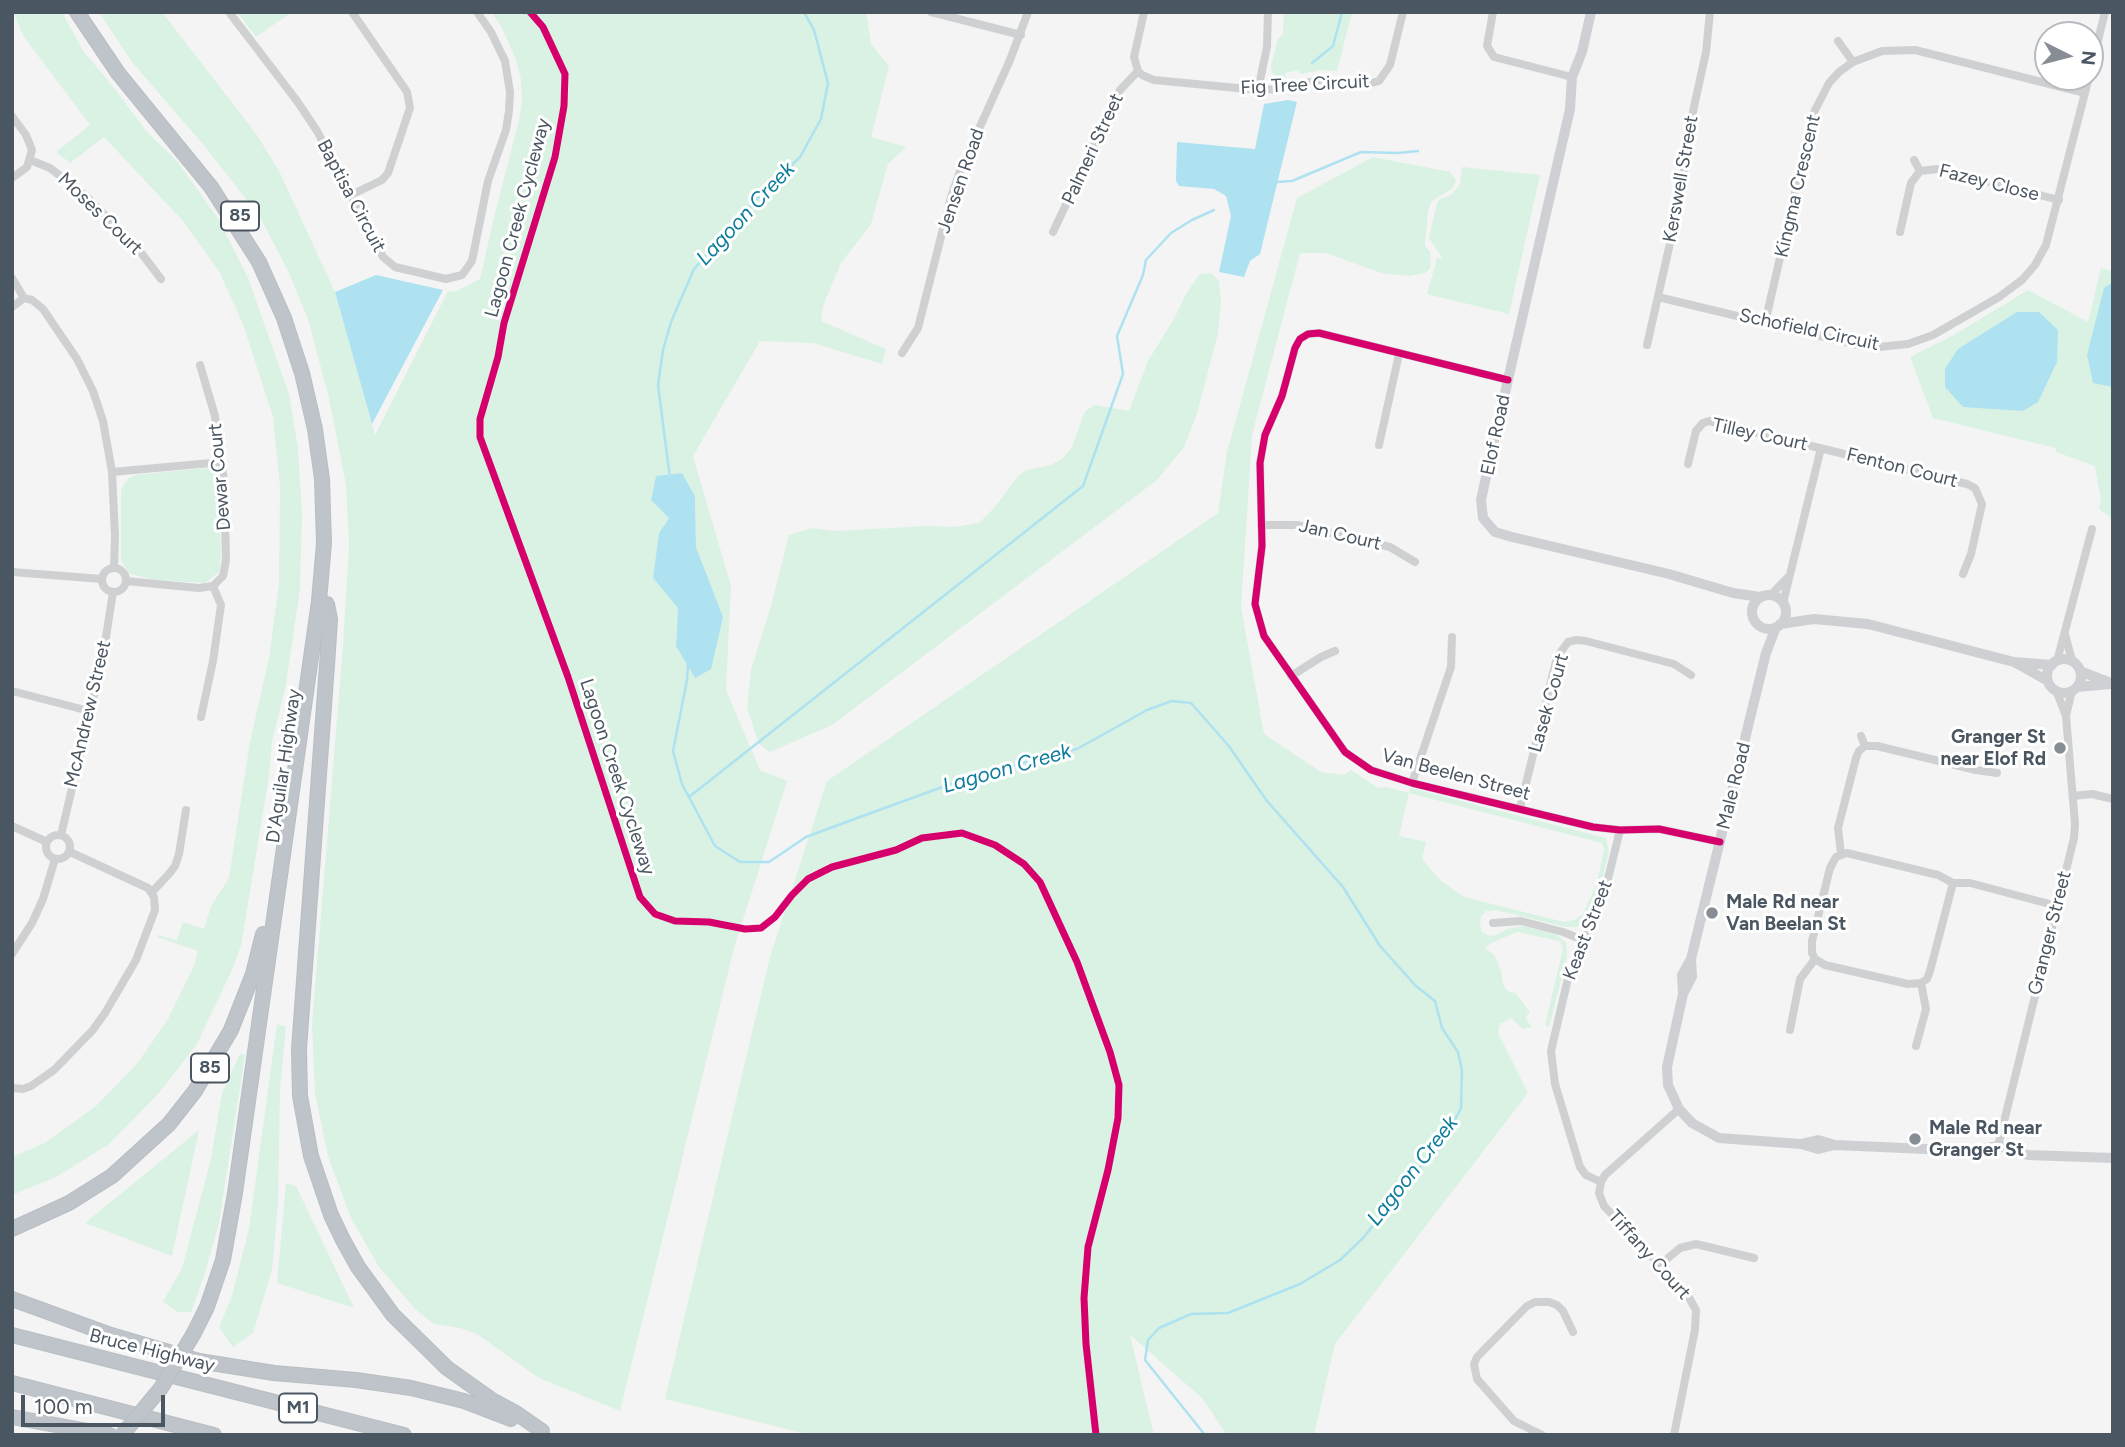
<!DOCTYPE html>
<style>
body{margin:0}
#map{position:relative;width:2125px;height:1447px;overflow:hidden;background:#f4f4f4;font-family:Figtree,sans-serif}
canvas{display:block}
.frame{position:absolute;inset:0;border:14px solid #4a5661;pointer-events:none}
.north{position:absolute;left:2034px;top:21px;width:70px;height:70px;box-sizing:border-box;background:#fff;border:2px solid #b7bbc0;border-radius:50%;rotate:96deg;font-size:19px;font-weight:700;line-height:28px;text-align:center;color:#4a5661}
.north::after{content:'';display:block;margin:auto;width:24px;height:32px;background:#868d94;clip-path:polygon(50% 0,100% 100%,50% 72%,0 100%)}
.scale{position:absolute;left:21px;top:1395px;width:144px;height:32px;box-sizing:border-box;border:4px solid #4a5661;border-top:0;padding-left:9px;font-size:21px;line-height:24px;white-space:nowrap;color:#4a5661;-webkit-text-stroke:5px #fff;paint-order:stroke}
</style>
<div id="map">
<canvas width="2125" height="1447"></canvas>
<div class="frame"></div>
<div class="north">N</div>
<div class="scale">100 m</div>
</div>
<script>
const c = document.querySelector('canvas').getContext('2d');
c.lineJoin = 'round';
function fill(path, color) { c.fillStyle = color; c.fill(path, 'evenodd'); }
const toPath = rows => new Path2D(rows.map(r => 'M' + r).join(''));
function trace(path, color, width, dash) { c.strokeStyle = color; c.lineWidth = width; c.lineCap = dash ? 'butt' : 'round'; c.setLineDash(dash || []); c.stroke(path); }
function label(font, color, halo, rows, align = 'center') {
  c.font = font + ' Figtree,sans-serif'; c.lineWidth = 6; c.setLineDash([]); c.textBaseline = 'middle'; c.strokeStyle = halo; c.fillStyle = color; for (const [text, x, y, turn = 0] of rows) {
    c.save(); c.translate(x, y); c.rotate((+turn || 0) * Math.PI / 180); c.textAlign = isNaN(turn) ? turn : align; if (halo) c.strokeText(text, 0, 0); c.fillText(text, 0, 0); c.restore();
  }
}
const green = toPath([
 [13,12,62,12,84,52,107,79,148,133,177,161,219,220,248,278,289,394,298,448,302,513,300,589,286,684,272,742,269,776,241,946,231,972,197,1044,158,1094,109,1144,56,1177,12,1195,12,1157,45,1143,96,1106,136,1065,167,1021,194,966,198,951,157,937,158,935,177,940,183,922,204,929,211,906,229,878,250,742,269,658,279,584,280,486,273,417,243,324,219,271,183,221,104,137,70,163,56,152,90,125,24,37],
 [99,12,162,12,257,135,279,171,335,292,375,435,448,291,455,292,480,279,496,209,519,121,522,101,521,80,516,59,501,26,491,12,866,12,871,44,889,66,871,137,906,147,888,164,871,224,841,263,823,306,821,321,886,349,882,364,813,343,760,341,693,456,731,586,726,690,760,770,787,781,734,948,620,1411,539,1378,477,1334,460,1328,434,1324,416,1310,379,1267,351,1218,328,1156,315,1094,312,1025,343,646,349,545,346,485,329,398,308,319,288,271,260,217,206,148,132,62],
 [682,473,695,496,696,547,723,617,676,646,678,608,653,578,659,533,669,517,651,500,656,477],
 [237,12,292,12,256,37],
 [1284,12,1352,12,1337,71,1320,70,1301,74,1298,70,1285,73,1286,77,1283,78,1278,78,1272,73,1271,66,1278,39,1283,34],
 [1373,157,1450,172,1456,180,1453,188,1432,201,1428,210,1425,246,1430,252,1431,267,1426,273,1408,276,1381,273,1326,253,1300,253,1252,435,1241,607,1264,734,1321,772,1344,775,1351,770,1378,788,1386,787,1409,793,1410,788,1606,838,1609,852,1599,892,1586,919,1578,927,1565,927,1496,910,1486,911,1481,916,1480,924,1482,932,1487,935,1494,936,1509,928,1523,926,1557,935,1566,943,1567,957,1549,1027,1545,1025,1563,949,1560,941,1517,932,1489,944,1485,948,1494,955,1501,971,1503,984,1507,991,1516,993,1530,1013,1525,1018,1532,1027,1523,1029,1511,1018,1500,1024,1498,1033,1528,1093,1335,1344,1314,1435,1227,1435,1202,1398,1130,1335,1154,1435,811,1435,665,1399,770,957,827,781,1218,513,1227,452,1297,198],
 [1409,793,1602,843,1604,849,1597,883,1583,914,1574,920,1564,922,1464,897,1440,880,1422,859,1426,842,1399,836],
 [1462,167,1540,175,1509,314,1427,294,1437,258,1443,259,1429,238,1437,203,1440,199,1451,195,1460,184],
 [2101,268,2113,271,2113,524,2110,517,2099,509,2101,500,2095,466,2056,452,2056,448,1933,418,1910,357,1954,335,2028,290,2088,322],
 [1211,273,1219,281,1221,303,1218,333,1197,414,1184,447,1157,480,832,725,770,752,759,744,747,708,751,670,771,606,789,535,812,528,834,531,928,526,954,527,979,523,995,507,1018,476,1027,470,1051,465,1063,458,1072,447,1085,411,1095,405,1129,411,1148,361,1174,319,1186,294,1200,274],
 [207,468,214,472,219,482,221,557,219,572,205,583,156,580,130,574,122,563,121,558,121,491,124,484,129,478,136,475],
 [277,1024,286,1027,280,1090,278,1203,272,1270,253,1333,233,1347,219,1327,232,1296,249,1229],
 [240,1054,245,1055,219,1223,204,1276,191,1312,178,1312,163,1302,182,1268,211,1159,222,1093],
 [199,1130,172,1256,85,1223],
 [286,1183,296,1186,354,1308,277,1283]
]);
const water = toPath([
 [1288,100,1297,102,1260,254,1250,261,1244,277,1219,272,1231,216,1226,196,1214,189,1179,186,1176,181,1177,142,1255,149,1264,104],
 [376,275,443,290,372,424,335,292],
 [2113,282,2113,387,2093,383,2087,355,2104,288],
 [2017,312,2039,312,2058,330,2057,362,2038,402,2023,411,1963,407,1945,387,1945,369,1958,349],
 [682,473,695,496,696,547,723,617,711,669,695,678,676,646,678,608,653,578,659,533,669,518,651,500,656,476]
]);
const stream = toPath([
 [1312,63,1333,46,1342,12],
 [1277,182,1292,181,1361,152,1398,153,1418,151],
 [670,478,658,385,663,350,671,322,694,269,758,198,800,157,821,119,828,83,814,30,804,12],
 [688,664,687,680,673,751,682,784,715,846,740,862,769,862,806,837,860,817,970,777,1077,749,1147,710,1172,701,1191,703,1228,745,1267,801,1343,887,1380,946,1416,986,1435,1001,1442,1028,1458,1052,1462,1071,1461,1108,1449,1131,1363,1238,1340,1260,1300,1284,1228,1313,1191,1314,1159,1328,1148,1340,1145,1360,1205,1435],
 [689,797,1083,486,1123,374,1117,336,1143,275,1146,260,1171,233,1192,220,1214,210]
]);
const street = toPath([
 [229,12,297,101,317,131,383,257,395,267,446,279,462,275,472,261,488,181,506,130,509,111,510,92,505,61,491,32,477,12],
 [931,12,1021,35],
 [1144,12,1134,57,1138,71,1142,75,1154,80,1258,90,1283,89,1319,80,1368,84,1379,81,1390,65,1403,12],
 [1493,12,1487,46,1494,57,1572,77],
 [1853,62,1882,51,1915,50,2085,93],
 [2090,73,2105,12],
 [1258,90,1267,47,1268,12],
 [12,116,26,135,32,150,27,167,12,178],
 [30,160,50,168,86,196,136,246,161,279],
 [1914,160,1920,171,1938,169,2059,200],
 [351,195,382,180,388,173,410,108,407,92,403,86,352,12],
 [1053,232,1120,90,1138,71],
 [1900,232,1911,183,1920,171],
 [12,278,24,298,32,300,43,309,77,359,93,391,103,421,112,472,115,536,114,568],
 [1658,297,1862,346,1879,347,1908,344,1933,335,1999,297,2022,280,2035,265,2046,245,2089,77],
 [12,307,24,298],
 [1765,323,1813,114,1829,83,1839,72,1853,62,1838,41],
 [1647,345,1678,208,1692,116,1706,52,1710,12],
 [902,353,918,328,951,197,960,171,1010,60,1028,12],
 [200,365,215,416,224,481,226,560,223,576,213,586],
 [1508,380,1319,333,1308,334,1300,339,1295,348,1282,396,1265,435,1260,463,1262,546,1255,604,1264,636,1345,752,1371,770,1412,783,1593,827,1620,830,1659,829,1720,842],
 [1379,445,1399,354],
 [1688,464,1696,431,1703,423,1709,421,1967,484,1975,488,1982,504,1971,554,1963,574],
 [112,472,222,462],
 [1261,525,1297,525,1390,547,1415,562],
 '102 580a12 12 0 1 1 24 0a12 12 0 1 1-24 0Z',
 [12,572,102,579],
 [126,581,199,588,213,586],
 [1771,595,1788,577],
 [1783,603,1821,448],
 [2065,634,2072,661],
 [2057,661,2092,529],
 [1291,676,1321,657,1335,651],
 [12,691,89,711],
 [2066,716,2072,690],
 [201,717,213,661,221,605,213,586],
 [1861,736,1865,746],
 [1412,783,1451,667,1452,637],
 [2073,796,2092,794,2113,799],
 [1520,808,1557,657,1568,642,1576,640,1586,641,1674,664,1691,675],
 [12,826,47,842],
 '46 847a12 12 0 1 1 24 0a12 12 0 1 1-24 0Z',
 [61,835,103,656,113,592],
 [1841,854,1838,828,1856,758,1859,751,1865,746,1877,746,1976,770,1997,773],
 [1953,883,1930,971,1927,979,1921,983,1908,984,1825,965,1815,959,1812,953,1812,941,1830,868,1836,857,1847,853,1938,875,1953,883,1970,883,2057,906],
 [152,892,169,874,175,866,179,854,186,810],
 [1493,923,1521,921,1563,932,1583,940],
 [12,954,32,923,43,899,55,859],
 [1790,1030,1800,979,1815,959],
 [1916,1046,1926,1009,1921,983],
 [12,1088,23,1089,31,1086,54,1070,92,1031,105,1013,136,960,155,910,154,897,148,888,70,852],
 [1998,1146,2074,838,2075,824,2066,716,2056,690],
 [1601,1182,1586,1175,1580,1167,1555,1084,1551,1051,1569,974,1603,899,1620,830],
 [1661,1264,1680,1248,1696,1244,1754,1258],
 [1542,1435,1514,1421,1477,1379,1474,1364,1477,1357,1527,1306,1535,1302,1549,1302,1557,1305,1563,1311,1573,1332],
 [1674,1435,1695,1330,1696,1310,1687,1294,1604,1206,1599,1193,1601,1182,1605,1175,1679,1109]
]);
const secondary = toPath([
 [1591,12,1582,52,1572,77,1570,109,1491,454,1481,500,1483,518,1495,532,1512,537,1669,574,1733,593,1760,597],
 '1752 612a17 17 0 1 1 34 0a17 17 0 1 1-34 0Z',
 [1780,624,1814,619,1868,624,2014,662,2052,665],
 '2047 676a17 17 0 1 1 34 0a17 17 0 1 1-34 0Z',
 [2014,662,2048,681],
 [2080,671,2113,684],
 [2077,687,2111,684],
 [1691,959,1692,977,1683,994,1667,1067,1668,1085,1679,1109,1692,1123,1719,1138,1801,1144,1818,1149,1835,1145],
 [1683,994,1682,975,1691,959,1766,653,1776,627],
 [1801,1144,1818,1140,1835,1145,1971,1151,1998,1146,2028,1155,2113,1158]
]);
const highway = toPath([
 [77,12,118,73,211,187,259,262,284,318,302,373,315,429,322,479,324,543,319,601,235,1193,223,1260,207,1307,194,1333],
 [327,604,330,619,328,651,299,1049,300,1096,311,1156,331,1215,343,1240,358,1267,393,1315,447,1368,492,1400,516,1413,542,1431],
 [12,1229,69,1203,112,1176,169,1124,195,1091,231,1030,253,974,263,934],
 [12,1299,111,1335,199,1361,274,1373,356,1380,411,1388,464,1401,511,1419],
 [12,1335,404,1435],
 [12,1383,214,1435],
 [12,1417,110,1435]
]);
const highwayBridge = toPath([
 [122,1435,161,1388,194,1333]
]);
const cycleway = toPath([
 [530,12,543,27,565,74,564,106,555,157,504,323,498,357,480,419,480,437,568,677,640,897,655,914,675,921,709,922,745,929,761,928,775,917,792,895,808,879,832,867,896,850,922,838,962,833,995,845,1024,864,1040,882,1077,962,1110,1052,1119,1085,1118,1118,1108,1170,1088,1247,1084,1298,1086,1344,1096,1435],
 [1508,380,1319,333,1308,334,1300,339,1295,348,1282,396,1265,435,1260,463,1262,546,1255,604,1264,636,1345,752,1371,770,1412,783,1593,827,1620,830,1659,829,1720,842]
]);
const markers = [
 [2060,748,7,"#868d94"],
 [1712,913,7,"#868d94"],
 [1915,1139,7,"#868d94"]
];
const shields = [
 [240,216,38],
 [210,1068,38],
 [298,1408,38]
];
const shieldNames = [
 ["85",240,216],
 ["85",210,1068],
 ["M1",298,1408]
];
const streetNames = [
 ["Fig Tree Circuit",1305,85,-3],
 ["Palmeri Street",1093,149,-65],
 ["Kerswell Street",1681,179,-80],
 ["Jensen Road",961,181,-71],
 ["Fazey Close",1989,183,14],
 ["Kingma Crescent",1798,186,-77],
 ["Baptisa Circuit",351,196,62],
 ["Moses Court",100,214,44],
 ["Lagoon Creek Cycleway",518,218,-75],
 ["Schofield Circuit",1809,330,12],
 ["Elof Road",1496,435,-78],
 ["Tilley Court",1760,435,12],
 ["Fenton Court",1902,468,14],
 ["Dewar Court",220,477,-95],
 ["Jan Court",1340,535,13],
 ["Lasek Court",1549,703,-74],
 ["McAndrew Street",88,714,-77],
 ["D'Aguilar Highway",284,766,-82],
 ["Van Beelen Street",1456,775,15],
 ["Lagoon Creek Cycleway",617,777,72],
 ["Male Road",1734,786,-76],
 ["Keast Street",1588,930,-69],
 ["Granger Street",2050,933,-76],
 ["Tiffany Court",1649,1255,48],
 ["Bruce Highway",152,1351,14]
];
const poiNames = [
 ["Granger St",2046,737,"right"],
 ["near Elof Rd",2046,759,"right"],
 ["Male Rd near",1726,902],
 ["Van Beelan St",1726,924],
 ["Male Rd near",1929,1128],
 ["Granger St",1929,1150]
];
const waterNames = [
 ["Lagoon Creek",746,214,-47],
 ["Lagoon Creek",1007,769,-16],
 ["Lagoon Creek",1413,1171,-52]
];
fill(green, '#d9f2e3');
fill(water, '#aee2f0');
trace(stream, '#aee2f0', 2.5);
trace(highway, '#b9bec3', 16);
trace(street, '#ced0d2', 8);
trace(secondary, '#ced0d4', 10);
trace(highway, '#bec4c9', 14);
trace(highwayBridge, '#b9bec3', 16, []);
trace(highwayBridge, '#bec4c9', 14);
trace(cycleway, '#d6006c', 7);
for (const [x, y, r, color] of markers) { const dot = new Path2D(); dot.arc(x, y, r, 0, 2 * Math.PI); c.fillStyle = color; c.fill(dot); trace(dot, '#fff', 2.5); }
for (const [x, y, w] of shields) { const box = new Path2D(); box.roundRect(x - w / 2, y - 14.5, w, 29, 5); c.fillStyle = '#fff'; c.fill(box); trace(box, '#4a5661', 2); }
label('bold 18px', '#4a5661', null, shieldNames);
label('19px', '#4a5661', '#fff', streetNames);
label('bold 19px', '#4a5661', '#fff', poiNames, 'left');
label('italic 21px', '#0c7c9b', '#fff', waterNames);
</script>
